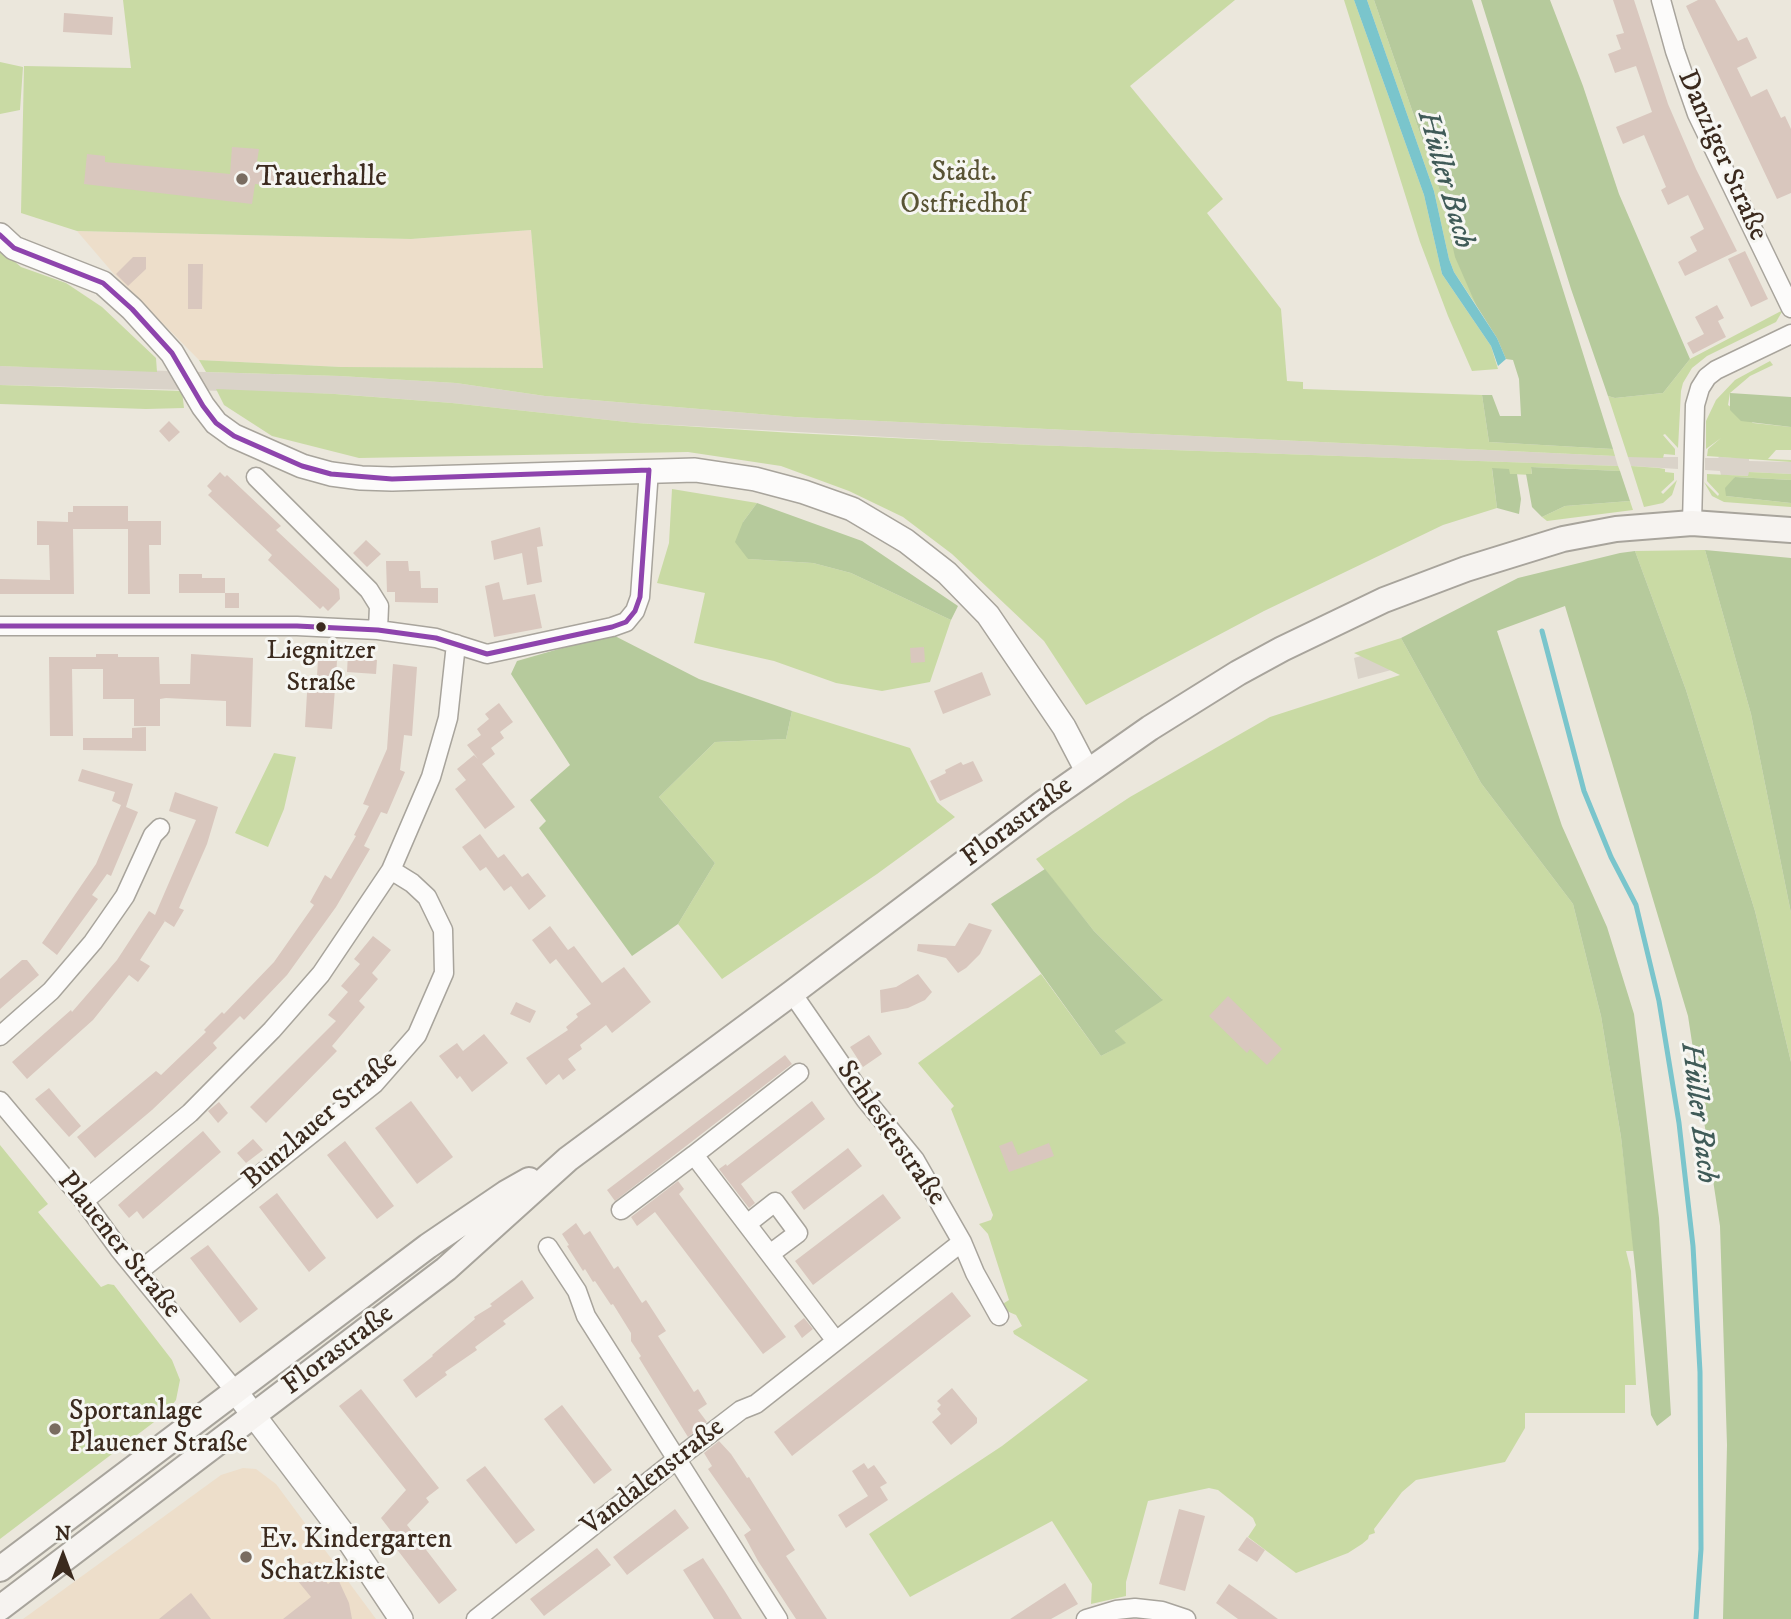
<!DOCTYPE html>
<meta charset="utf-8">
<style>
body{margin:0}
#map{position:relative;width:1791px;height:1619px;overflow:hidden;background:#ebe7dc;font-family:"IM FELL DW Pica",serif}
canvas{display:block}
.north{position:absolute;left:28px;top:1521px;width:70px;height:70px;-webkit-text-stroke:5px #f6f6f2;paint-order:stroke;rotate:0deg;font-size:19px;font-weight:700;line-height:28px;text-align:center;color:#3b2a1e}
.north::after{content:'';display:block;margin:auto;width:24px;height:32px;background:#3b2a1e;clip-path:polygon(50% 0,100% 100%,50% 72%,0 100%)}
</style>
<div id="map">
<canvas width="1791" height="1619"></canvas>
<div class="north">N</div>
</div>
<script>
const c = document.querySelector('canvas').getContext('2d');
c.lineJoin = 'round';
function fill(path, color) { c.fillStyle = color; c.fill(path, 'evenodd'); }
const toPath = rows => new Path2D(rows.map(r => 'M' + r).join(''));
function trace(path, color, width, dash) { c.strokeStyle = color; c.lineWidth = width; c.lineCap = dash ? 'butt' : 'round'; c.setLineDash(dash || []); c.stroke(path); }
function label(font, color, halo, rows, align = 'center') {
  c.font = font + ' "IM FELL DW Pica",serif'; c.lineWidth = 6; c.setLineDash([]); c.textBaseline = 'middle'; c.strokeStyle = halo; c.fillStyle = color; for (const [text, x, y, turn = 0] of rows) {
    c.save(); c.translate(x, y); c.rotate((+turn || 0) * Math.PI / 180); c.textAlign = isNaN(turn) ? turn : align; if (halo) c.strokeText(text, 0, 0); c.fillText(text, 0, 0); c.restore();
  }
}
const built = toPath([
 [531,230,543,368,341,367,199,360,113,273,77,231,411,239],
 [243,1468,256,1469,276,1484,376,1619,23,1619,221,1475]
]);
const industrial = toPath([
 [0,366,340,376,456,383,545,396,795,417,1615,456,1618,466,1032,445,636,423,452,403,336,394,0,385],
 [1628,457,1678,457,1678,469,1631,466],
 [1719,457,1749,458,1749,461,1791,462,1791,474,1749,472,1749,476,1721,475,1720,471,1705,470,1705,458,1718,458],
 [1389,648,1395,669,1358,679,1354,658]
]);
const green = toPath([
 [123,0,1235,0,1130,86,1223,199,1207,213,1281,309,1287,381,1303,382,1303,389,1482,395,1489,442,1613,449,1615,456,795,417,545,396,456,383,340,376,206,372,199,360,341,367,543,368,531,230,411,239,77,231,21,213,24,66,131,68],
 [1344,0,1354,0,1424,195,1442,274,1491,346,1498,369,1472,371,1448,316,1420,242],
 [1367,0,1374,0,1441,194,1476,305,1454,272,1449,259,1434,191],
 [0,62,23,67,20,110,0,114],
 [0,249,21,267,66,283,102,307,156,358,157,372,0,366],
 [1783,310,1776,322,1707,356,1692,368,1683,383,1681,391,1678,448,1665,434,1663,435,1675,449,1675,455,1664,454,1663,458,1628,457,1608,396,1615,398,1663,393,1690,359],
 [1770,361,1773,365,1750,376,1730,393,1728,405,1753,423,1791,427,1791,450,1776,450,1768,459,1791,460,1791,462,1707,456,1708,449,1721,438,1706,449,1706,421,1716,400,1735,380],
 [0,385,182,391,184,408,146,409,0,404],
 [216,389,335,394,452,403,636,423,793,433,1032,445,1618,466,1620,471,1531,467,1532,475,1510,474,1492,469,1497,508,1443,525,1264,611,1086,705,1044,641,952,554,903,517,849,491,781,466,688,452,359,458,272,436,224,405],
 [1631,466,1659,468,1665,469,1665,472,1674,473,1674,480,1661,492,1663,494,1677,480,1672,495,1663,503,1644,507],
 [1749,472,1791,474,1791,480,1735,477,1726,496,1791,503,1791,507,1724,502,1712,496,1704,482,1718,496,1719,494,1707,481,1707,474,1748,476],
 [672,489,757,503,743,522,748,559,813,563,851,573,951,620,930,682,882,691,836,683,774,661,694,643,705,593,657,583,669,543],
 [1630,501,1633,510,1547,521,1542,517,1565,506],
 [1705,550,1751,714,1791,913,1791,1062,1755,911,1686,690,1635,551],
 [1401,638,1481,783,1573,904,1601,1016,1621,1137,1634,1251,1626,1251,1631,1271,1636,1385,1625,1385,1625,1413,1525,1413,1525,1428,1505,1462,1416,1480,1402,1492,1374,1529,1375,1533,1369,1535,1368,1539,1362,1544,1348,1553,1296,1573,1248,1537,1256,1525,1253,1518,1218,1490,1209,1488,1148,1501,1126,1582,1126,1596,1091,1604,1092,1584,1052,1521,910,1597,869,1534,1002,1446,1088,1380,1014,1334,1013,1331,1022,1326,1016,1315,1009,1312,1001,1305,1009,1300,988,1234,979,1224,991,1220,993,1215,951,1109,954,1106,918,1063,1041,974,1101,1056,1125,1043,1115,1031,1162,999,1094,931,1036,859,1130,797,1270,717,1400,675,1354,653],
 [792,711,910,748,937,802,955,817,877,874,722,979,678,924,715,863,659,797,715,742,786,739],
 [274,753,296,757,284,809,268,847,235,833],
 [0,1145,48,1204,38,1212,101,1287,108,1284,114,1285,172,1360,180,1380,176,1400,166,1413,0,1539]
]);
const forest = toPath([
 [1374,0,1472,0,1613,449,1489,442,1482,395,1492,395,1500,416,1521,416,1519,379,1513,360,1506,359,1497,338,1476,305,1455,257,1441,194],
 [1481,0,1550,0,1583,86,1619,194,1690,359,1663,393,1615,398,1608,396,1571,289],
 [1730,393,1791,397,1791,427,1741,421,1730,410],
 [1531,467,1620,471,1630,501,1565,506,1542,517,1532,507,1526,474,1532,474],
 [1492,468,1509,469,1510,474,1517,474,1521,499,1519,514,1497,508],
 [1735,477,1791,480,1791,503,1726,496,1725,488],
 [757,503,862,541,958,606,951,620,851,573,813,563,748,559,735,542,743,522],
 [1705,550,1791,558,1791,913,1751,714],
 [1635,551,1686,690,1755,911,1791,1062,1791,1619,1723,1619,1727,1445,1720,1226,1688,1016,1565,606,1497,631,1562,826,1607,927,1634,1014,1659,1218,1671,1415,1657,1426,1651,1415,1621,1137,1601,1016,1573,904,1481,783,1401,638,1518,578,1620,553],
 [611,634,699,679,792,711,786,739,715,742,659,797,715,863,678,924,632,956,539,828,546,821,530,800,570,765,511,674,517,661],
 [1045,869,1094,931,1163,1000,1115,1031,1126,1043,1101,1056,991,904]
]);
const water = toPath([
 [1354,0,1367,0,1434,191,1449,259,1454,272,1497,338,1506,359,1498,366,1491,346,1442,274,1424,195]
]);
const stream = toPath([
 [1542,631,1584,791,1611,857,1636,905,1659,1001,1679,1123,1693,1246,1700,1372,1701,1549,1696,1619]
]);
const building = toPath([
 [1613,0,1634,0,1668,104,1696,169,1737,251,1685,276,1678,262,1697,251,1690,237,1704,229,1688,195,1668,205,1661,190,1666,187,1644,135,1623,144,1616,127,1652,112,1636,66,1615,73,1611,62,1608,54,1621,49,1616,35,1624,33],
 [1698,0,1715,0,1738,41,1747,37,1757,58,1737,68,1751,97,1767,89,1781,118,1785,116,1791,129,1791,193,1777,199,1686,6],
 [64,13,113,17,112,35,63,32],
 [232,147,259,149,256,168,300,172,298,188,255,184,252,204,84,184,87,154,105,156,105,162,230,174],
 [1745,251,1768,299,1751,307,1728,259],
 [133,257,146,257,146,269,128,286,116,274],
 [188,264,203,264,202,309,188,309],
 [1717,305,1724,318,1718,321,1726,337,1693,354,1687,343,1704,334,1695,317],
 [169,421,180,432,169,442,159,431],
 [220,472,225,477,227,475,281,526,276,530,339,589,340,599,328,611,323,606,320,609,268,560,272,555,208,495,212,491,207,486],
 [73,506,128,506,128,521,161,521,161,545,149,545,150,594,128,594,128,529,73,529,74,594,0,594,0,579,50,580,49,545,37,545,37,521,68,522,68,512,73,512],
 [540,527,543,546,537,547,542,582,527,585,522,553,494,560,491,541],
 [366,540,381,554,367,567,353,553],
 [386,561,408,561,409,571,420,571,421,588,438,588,438,603,395,602,395,592,387,592],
 [179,574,202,574,202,578,225,578,225,593,179,593],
 [499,582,503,600,535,594,542,628,494,637,485,586],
 [225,593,239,593,239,608,225,608],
 [924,647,925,662,911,663,910,648],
 [348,653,361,655,361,659,377,660,376,674,347,672],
 [96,654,118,654,118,657,159,657,160,684,190,684,191,654,253,658,251,727,226,726,226,701,166,698,160,699,160,726,134,726,134,699,103,699,103,669,72,669,73,736,50,736,49,657,96,657],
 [318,660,337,661,332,729,305,727,308,676,317,676],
 [393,664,417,667,412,736,404,735,400,770,405,772,387,814,381,812,364,846,370,849,336,907,287,975,244,1020,240,1016,213,1043,217,1048,152,1110,95,1158,77,1137,156,1071,161,1075,206,1032,204,1030,222,1012,224,1014,274,962,314,905,310,902,325,875,331,879,356,836,354,835,369,806,363,804,387,749],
 [982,672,991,695,943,714,934,691],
 [499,703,513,722,500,732,504,738,491,748,495,754,482,764,515,807,485,829,455,789,466,780,457,769,474,755,478,759,467,745,481,735,477,729,489,719,485,714],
 [146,727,146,751,83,750,83,738,132,738,132,728],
 [973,761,983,781,940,801,930,781,946,773,945,770,961,762,963,765],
 [82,769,133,784,126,807,138,812,111,876,107,874,92,895,98,899,57,955,42,943,96,864,121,805,112,801,115,792,78,781],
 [175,792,218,807,207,844,179,908,184,910,174,927,163,920,165,921,140,960,150,966,138,982,129,975,93,1020,27,1079,12,1062,71,1010,72,1012,117,960,149,911,155,915,196,820,169,811],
 [480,834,498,858,504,854,522,877,528,873,546,896,529,910,511,886,504,891,486,867,480,871,462,847],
 [969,923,992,930,980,954,966,968,958,973,946,958,917,951,918,944,955,946],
 [550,926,568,950,574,946,602,983,624,967,651,1002,612,1033,606,1025,580,1045,582,1049,568,1059,576,1070,563,1080,559,1074,546,1085,526,1058,568,1030,566,1027,578,1017,576,1014,591,1004,556,959,550,964,532,940],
 [373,936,391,950,372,973,378,979,359,1001,365,1007,332,1046,337,1051,266,1123,250,1107,336,1021,328,1015,348,992,341,986,360,964,354,959],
 [22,960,27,960,39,975,0,1009,0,979],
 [918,974,932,992,925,1000,908,1008,881,1013,880,990,896,987],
 [1228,996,1282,1049,1267,1065,1250,1049,1247,1053,1209,1016],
 [516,1002,536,1011,530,1023,510,1014],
 [484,1034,508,1063,472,1092,460,1076,457,1079,439,1056,457,1043,463,1051],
 [869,1035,882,1054,863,1067,850,1047],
 [785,1055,792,1064,615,1201,607,1190],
 [49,1088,81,1126,69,1137,35,1099],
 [411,1101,453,1157,417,1184,375,1128],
 [812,1101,825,1119,741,1184,755,1203,749,1208,719,1169,726,1164,727,1166],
 [219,1102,228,1113,218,1123,208,1111],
 [203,1131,221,1152,143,1219,137,1211,129,1218,118,1205],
 [253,1139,263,1150,246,1163,237,1153],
 [345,1141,394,1206,377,1219,327,1155],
 [1012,1141,1018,1155,1049,1143,1054,1156,1009,1172,999,1146],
 [848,1148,862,1166,804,1210,791,1192],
 [678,1181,684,1189,679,1194,786,1337,763,1354,655,1212,637,1226,631,1217],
 [277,1193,326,1258,309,1272,259,1207],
 [883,1194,901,1218,813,1285,795,1261],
 [576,1223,584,1235,590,1231,614,1269,618,1266,642,1303,646,1300,666,1331,658,1336,694,1392,698,1389,707,1404,698,1410,707,1422,688,1437,639,1358,641,1356,631,1341,631,1333,613,1304,611,1305,595,1281,593,1282,585,1269,583,1271,567,1246,569,1245,562,1234],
 [208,1245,258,1309,240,1323,190,1258],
 [522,1280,534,1298,503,1321,506,1324,475,1347,477,1350,445,1372,447,1375,416,1398,403,1380,433,1356,432,1355,475,1319,474,1317,492,1306,490,1304],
 [952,1292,971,1316,792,1456,774,1432],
 [804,1318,813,1329,802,1338,794,1326],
 [952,1388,977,1418,977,1423,951,1445,932,1422,941,1414,937,1409,941,1405,937,1401],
 [361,1389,439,1488,426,1498,429,1502,407,1525,457,1590,439,1604,389,1539,394,1535,381,1518,406,1490,339,1406],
 [562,1405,612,1470,594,1484,544,1419],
 [719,1441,731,1454,747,1478,749,1477,795,1550,786,1556,827,1619,796,1619,758,1561,744,1535,751,1530,708,1469,712,1466,704,1453],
 [864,1463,868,1469,874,1465,887,1483,880,1487,888,1500,846,1528,838,1515,868,1496,852,1471],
 [485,1466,535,1530,516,1544,466,1480],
 [675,1509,689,1528,627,1575,613,1557],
 [1179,1509,1205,1516,1185,1591,1159,1584],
 [1247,1537,1265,1550,1257,1562,1238,1550],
 [597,1548,611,1565,544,1616,530,1599],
 [703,1558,724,1590,742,1619,714,1619,683,1570],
 [310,1561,328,1584,337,1577,349,1603,352,1619,283,1619,311,1597,293,1575],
 [1065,1583,1078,1604,1051,1619,1010,1619],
 [1229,1584,1252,1600,1278,1619,1238,1619,1216,1603],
 [191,1593,211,1619,159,1619]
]);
const minor = toPath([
 [1661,0,1675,51,1697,114,1791,308],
 [256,477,369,590,379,606,378,630],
 [1692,523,1695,405,1700,388,1707,377,1716,370,1791,334],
 [0,626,297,626,378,630,436,638,487,654,612,627,626,622,635,611,640,597,649,470],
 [792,993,865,1099,915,1160,962,1242,975,1273,999,1316],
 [0,1036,51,991,93,942,125,896,153,835,160,828],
 [799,1073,694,1155,836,1341],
 [0,1101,84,1201,119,1249,236,1392],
 [84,1201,190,1113,272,1030,321,974,391,870,431,777,448,718,456,644],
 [621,1210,694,1155],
 [747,1224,775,1202,798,1233,770,1254],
 [548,1247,577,1291,586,1316,778,1619],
 [138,1272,374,1084,417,1035,444,973,443,930,427,897,412,883,391,870],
 [476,1619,677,1459,741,1410,756,1404,962,1242],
 [1086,1619,1116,1610,1135,1608,1162,1611,1186,1619]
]);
const tertiary = toPath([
 [0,235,14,248,103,283,132,309,172,353,203,406,216,423,234,436,302,466,331,474,361,478,392,479,695,470,755,479,804,492,852,509,906,541,947,573,988,615,1064,727,1087,771],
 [236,1392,351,1544,401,1619]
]);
const secondary = toPath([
 [0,1569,428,1246,506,1193,529,1180],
 [0,1608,446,1269,568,1159,792,993,1043,803,1150,728,1238,673,1282,649,1384,600,1466,569,1563,539,1616,529,1692,523,1791,530]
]);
const bus1 = toPath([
 [0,235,14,248,103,283,132,309,172,353,203,406,216,423,234,436,302,466,331,474,392,479,649,470],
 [0,626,297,626,378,630,436,638,487,654,612,627,626,622,635,611,640,597,649,470]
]);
const markers = [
 [242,179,7,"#796c60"],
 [321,627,6,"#3b2a1e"],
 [55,1429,7,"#796c60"],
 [246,1557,7,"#796c60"]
];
const busNames = [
 ["Liegnitzer",321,653],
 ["Straße",321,685]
];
const streetNames = [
 ["Danziger Straße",1721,156,66],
 ["Florastraße",1018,823,-37],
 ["Bunzlauer Straße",321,1121,-41],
 ["Schlesierstraße",890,1134,55],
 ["Plauener Straße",118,1246,51],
 ["Florastraße",339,1351,-37],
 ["Vandalenstraße",654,1478,-38]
];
const parkNames = [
 ["Städt.",964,174],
 ["Ostfriedhof",964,206]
];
const poiNames = [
 ["Trauerhalle",256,179],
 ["Sportanlage",69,1413],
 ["Plauener Straße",69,1445],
 ["Ev. Kindergarten",260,1541],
 ["Schatzkiste",260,1573]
];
const waterNames = [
 ["Hüller Bach",1444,180,74],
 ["Hüller Bach",1697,1113,83]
];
fill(built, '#eddeca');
fill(industrial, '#dad3c9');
fill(green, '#c9daa4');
fill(forest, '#b6ca9c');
fill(water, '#7ac5cc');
trace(stream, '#7ac5cc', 5);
fill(building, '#d9c7be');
trace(minor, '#a8a49c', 21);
trace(tertiary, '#a8a49c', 26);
trace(secondary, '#a8a49c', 28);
trace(minor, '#fcfbfa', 18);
trace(tertiary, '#fcfbfa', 23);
trace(secondary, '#f6f3f0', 24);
trace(bus1, '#8e44ad', 5);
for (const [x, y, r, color] of markers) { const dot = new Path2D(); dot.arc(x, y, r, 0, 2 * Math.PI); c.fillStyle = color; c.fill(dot); trace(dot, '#f6f6f2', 2.5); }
label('26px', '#3b2a1e', '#f6f6f2', busNames);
label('28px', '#3b2a1e', '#f6f6f2', streetNames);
label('28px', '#585334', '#f6f6f2', parkNames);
label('28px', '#3b2a1e', '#f6f6f2', poiNames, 'left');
label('italic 30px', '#405b58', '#f6f6f2', waterNames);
</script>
